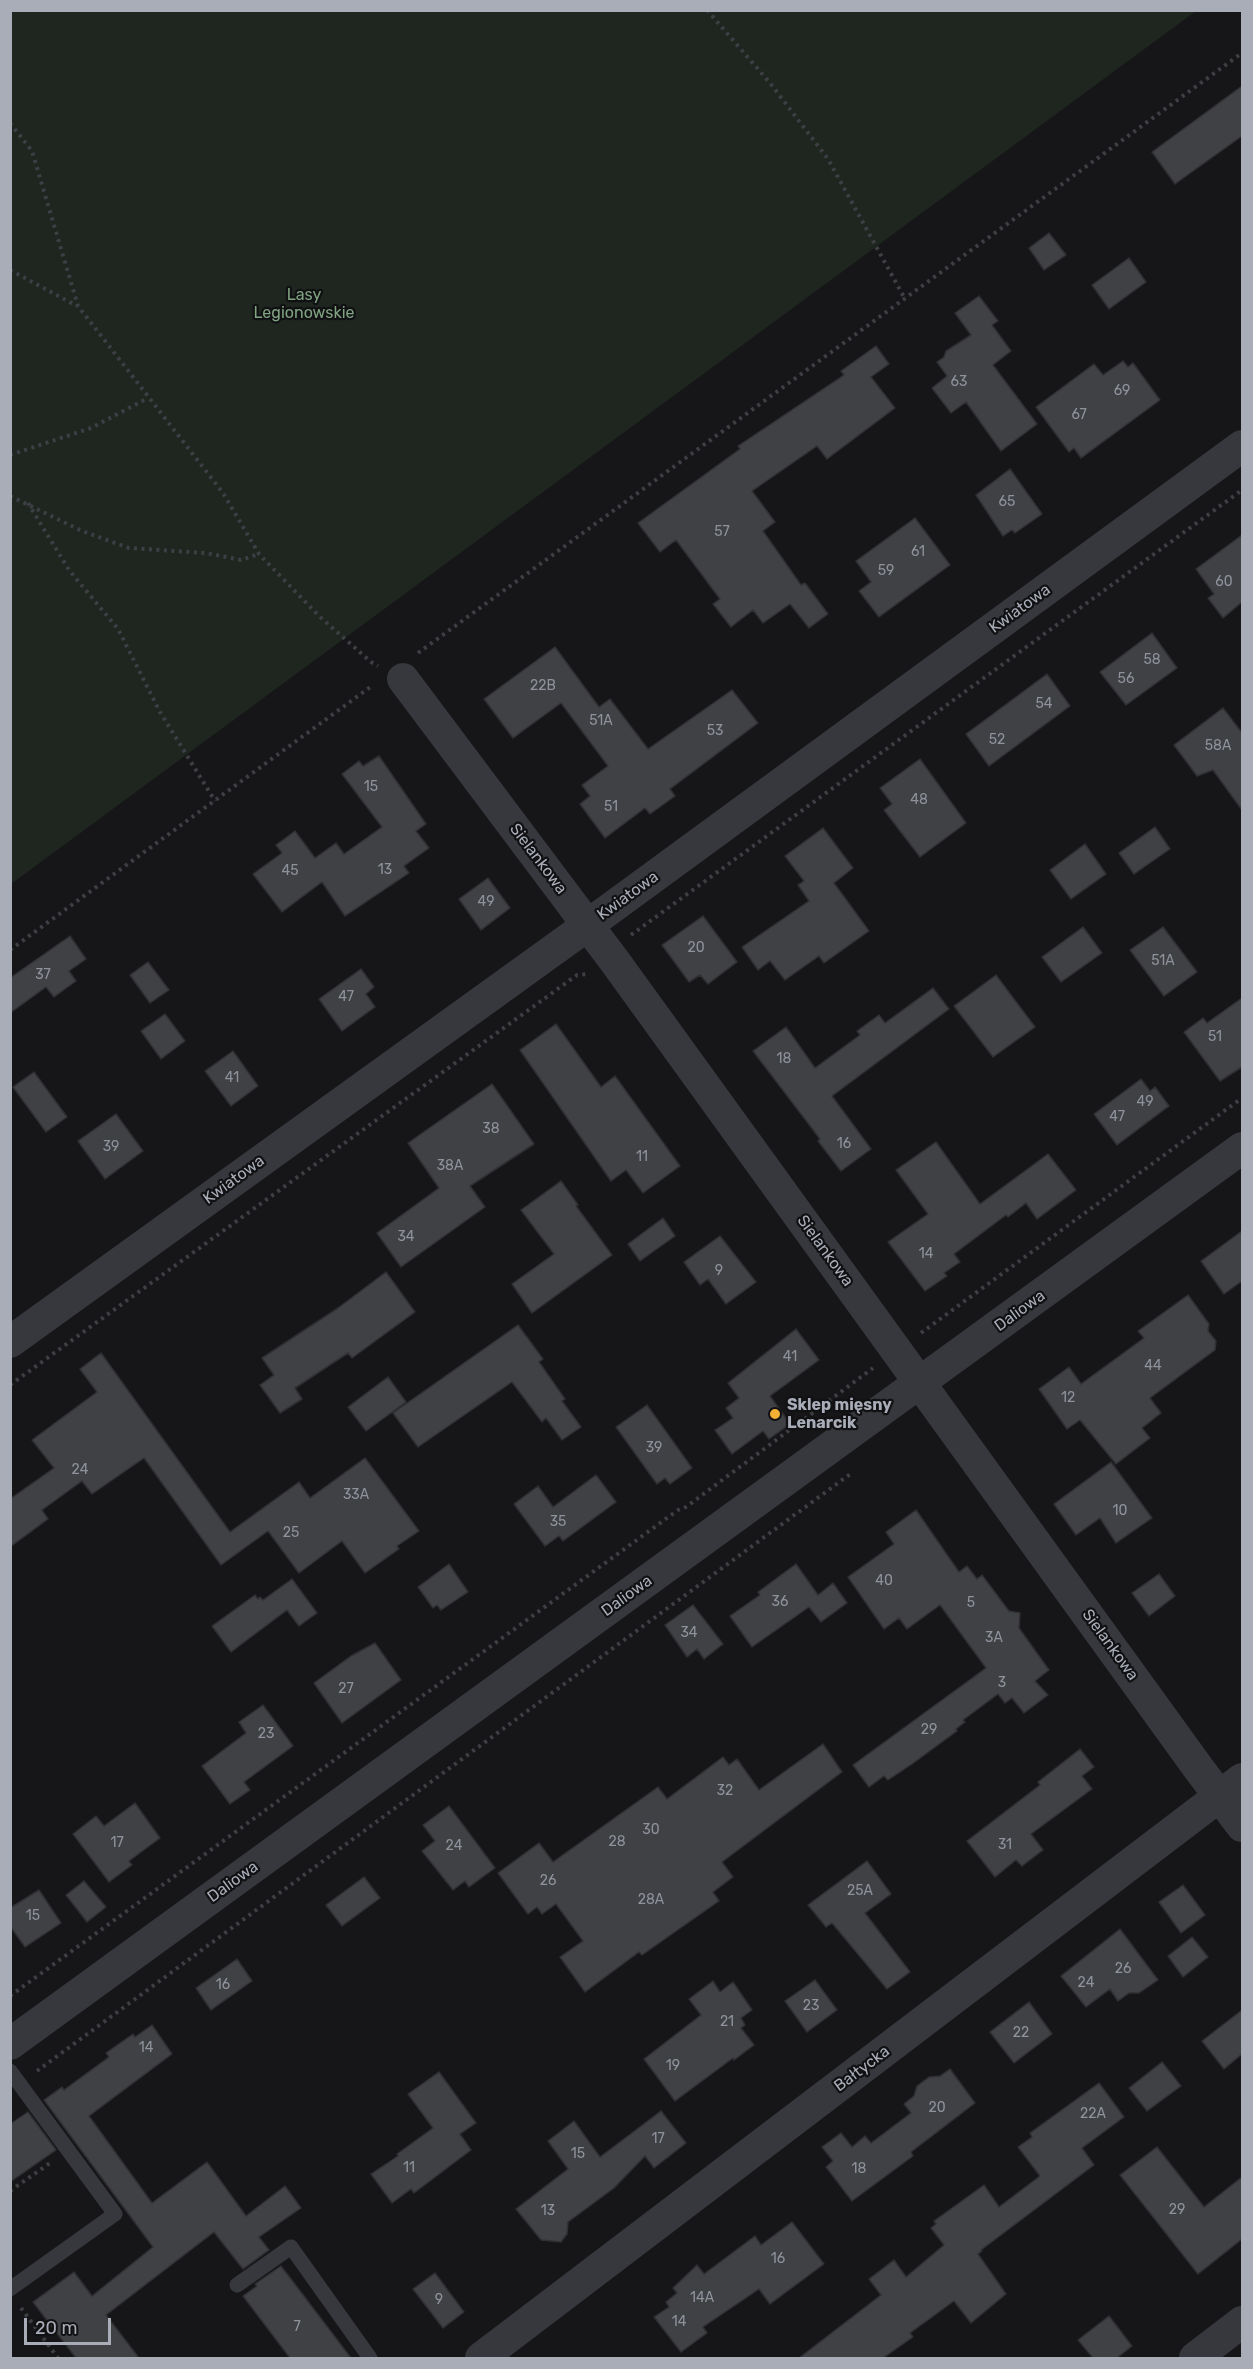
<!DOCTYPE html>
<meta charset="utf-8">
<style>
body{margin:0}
#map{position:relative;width:1253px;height:2369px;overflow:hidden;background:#161618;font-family:Rubik,sans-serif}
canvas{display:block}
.frame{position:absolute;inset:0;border:12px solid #a8adb8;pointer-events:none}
.scale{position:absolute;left:24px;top:2318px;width:87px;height:27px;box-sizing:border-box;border:3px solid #a8adb8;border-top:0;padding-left:8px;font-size:18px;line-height:21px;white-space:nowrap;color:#a8adb8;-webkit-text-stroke:4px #111113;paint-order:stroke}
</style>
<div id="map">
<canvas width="1253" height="2369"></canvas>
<div class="frame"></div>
<div class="scale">20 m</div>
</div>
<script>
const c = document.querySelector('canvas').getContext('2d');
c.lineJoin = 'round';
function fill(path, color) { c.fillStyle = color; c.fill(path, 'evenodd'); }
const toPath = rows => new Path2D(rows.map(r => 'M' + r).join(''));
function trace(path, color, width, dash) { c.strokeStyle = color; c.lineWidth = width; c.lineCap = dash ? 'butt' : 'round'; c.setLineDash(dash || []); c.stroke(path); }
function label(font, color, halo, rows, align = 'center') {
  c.font = font + ' Rubik,sans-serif'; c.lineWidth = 4.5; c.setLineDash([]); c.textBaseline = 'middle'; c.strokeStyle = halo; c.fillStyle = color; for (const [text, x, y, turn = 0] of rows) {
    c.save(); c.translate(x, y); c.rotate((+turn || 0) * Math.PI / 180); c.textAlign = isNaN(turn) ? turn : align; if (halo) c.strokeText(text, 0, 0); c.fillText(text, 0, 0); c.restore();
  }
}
const green = toPath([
 [11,10,1196,10,1196,11,11,884]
]);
const building = toPath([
 [1242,86,1242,136,1175,184,1152,152,1242,86],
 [1049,233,1066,255,1044,270,1029,248,1049,233],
 [1129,258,1146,282,1109,309,1092,285,1129,258],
 [979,296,998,321,992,325,1011,351,993,365,1037,424,1001,451,966,402,951,413,932,388,947,376,937,362,944,357,946,351,971,335,955,313,979,296],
 [876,346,889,364,871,377,895,408,827,459,817,446,752,491,775,522,763,531,801,585,805,583,828,614,809,628,790,604,763,623,753,610,731,627,713,604,720,599,676,540,660,552,638,523,740,449,738,446,844,375,841,371,876,346],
 [1123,361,1128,367,1133,363,1160,400,1081,458,1074,448,1069,452,1036,407,1094,364,1103,375,1123,361],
 [1010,469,1042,514,1015,533,1012,530,1003,536,976,495,1010,469],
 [915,518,950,565,879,617,859,591,871,582,856,561,915,518],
 [1242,535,1242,602,1223,618,1208,598,1214,594,1196,569,1242,535],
 [1152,633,1177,668,1126,705,1100,672,1152,633],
 [555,647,599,707,610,699,648,749,732,690,758,723,670,789,675,796,650,814,645,808,605,838,580,804,590,796,582,785,608,766,561,703,513,738,484,699,555,647],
 [1047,674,1070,706,989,766,966,734,1047,674],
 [1223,708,1242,733,1242,810,1213,770,1197,776,1174,745,1223,708],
 [379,756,426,824,416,831,429,848,404,866,409,873,345,916,322,882,282,912,253,874,282,853,276,845,295,831,315,858,336,843,344,854,382,827,342,774,359,761,363,766,379,756],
 [920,759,966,823,920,857,884,810,892,804,880,788,920,759],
 [1155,827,1170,849,1134,874,1119,853,1155,827],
 [823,828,853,868,834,883,869,931,824,963,819,956,785,980,770,961,758,970,742,947,809,901,798,885,804,881,785,856,823,828],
 [1085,844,1106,874,1071,899,1050,870,1085,844],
 [488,878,510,908,481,930,459,899,488,878],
 [703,916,737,962,708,984,700,975,689,982,662,945,703,916],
 [1083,927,1102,953,1061,982,1042,957,1083,927],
 [1163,927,1197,972,1164,996,1130,950,1163,927],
 [70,936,86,959,69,971,76,981,54,997,46,987,10,1013,10,978,70,936],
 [148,962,169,990,150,1003,130,975,148,962],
 [361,969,374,987,366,994,375,1007,342,1031,319,999,361,969],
 [996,975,1035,1027,993,1057,954,1006,996,975],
 [933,988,949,1009,832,1096,871,1149,841,1171,818,1141,820,1139,753,1051,786,1027,815,1068,860,1035,857,1031,879,1015,885,1023,933,988],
 [1242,998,1242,1067,1220,1081,1184,1032,1203,1018,1207,1023,1242,998],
 [165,1014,185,1041,161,1059,141,1031,165,1014],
 [556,1024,601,1087,615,1076,680,1166,643,1193,626,1170,611,1181,520,1050,556,1024],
 [233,1051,258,1086,231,1106,205,1071,233,1051],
 [34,1072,67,1117,46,1132,13,1087,34,1072],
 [1141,1079,1150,1091,1155,1087,1169,1106,1117,1145,1094,1114,1141,1079],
 [492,1084,534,1144,470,1186,485,1207,401,1267,377,1233,439,1188,408,1143,492,1084],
 [116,1114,143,1151,105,1179,78,1141,116,1114],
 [936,1142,980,1204,1048,1154,1076,1190,1037,1219,1026,1203,1008,1217,1006,1215,954,1254,960,1262,944,1273,947,1276,925,1291,888,1242,928,1214,896,1170,936,1142],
 [561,1181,578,1205,576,1206,612,1255,532,1313,512,1284,554,1254,521,1210,561,1181],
 [663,1218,675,1236,640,1261,628,1244,663,1218],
 [1242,1231,1242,1281,1224,1294,1201,1261,1242,1231],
 [720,1236,756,1282,726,1304,708,1279,700,1285,684,1262,720,1236],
 [386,1272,415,1312,352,1358,348,1353,295,1388,302,1399,280,1413,260,1385,274,1375,262,1358,338,1308,386,1272],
 [1188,1295,1209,1324,1208,1331,1216,1341,1215,1350,1150,1398,1161,1413,1142,1428,1150,1438,1116,1464,1080,1420,1067,1429,1039,1389,1069,1367,1081,1384,1144,1338,1138,1331,1188,1295],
 [518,1325,543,1359,539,1362,565,1399,562,1401,581,1427,562,1440,546,1418,542,1422,512,1382,418,1447,393,1413,518,1325],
 [796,1329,819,1360,770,1396,790,1424,769,1439,763,1431,732,1454,715,1430,733,1418,726,1408,739,1398,728,1383,796,1329],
 [101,1353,230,1532,299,1482,310,1498,365,1458,419,1531,397,1546,399,1549,365,1573,342,1541,299,1573,268,1531,221,1565,144,1458,92,1494,82,1481,42,1510,48,1519,10,1547,10,1499,54,1468,32,1440,97,1392,80,1369,101,1353],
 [388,1377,406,1402,366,1431,348,1407,388,1377],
 [647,1405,692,1468,670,1484,665,1478,657,1484,616,1427,647,1405],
 [1111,1462,1152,1518,1116,1543,1100,1518,1076,1535,1054,1504,1111,1462],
 [596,1475,616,1502,563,1541,559,1536,545,1546,514,1504,538,1486,553,1507,596,1475],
 [916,1510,959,1572,967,1566,977,1579,982,1575,1009,1611,1020,1613,1019,1628,1049,1670,1035,1681,1048,1695,1024,1713,1012,1698,1005,1703,998,1694,963,1720,965,1722,956,1729,957,1731,912,1764,888,1780,884,1776,869,1787,853,1765,986,1668,940,1605,907,1629,899,1618,884,1629,848,1577,894,1544,886,1532,916,1510],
 [449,1564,468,1592,441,1610,437,1605,433,1608,418,1587,449,1564],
 [796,1564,818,1595,833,1583,847,1603,821,1622,809,1607,752,1647,730,1616,760,1595,758,1592,796,1564],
 [1159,1574,1175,1596,1149,1616,1132,1593,1159,1574],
 [292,1579,317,1613,299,1626,287,1610,231,1652,212,1626,255,1595,258,1599,260,1597,263,1600,292,1579],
 [693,1605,723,1644,704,1659,697,1649,687,1657,665,1625,693,1605],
 [375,1643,401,1680,342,1723,314,1683,351,1656,375,1643],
 [263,1705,293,1746,244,1782,250,1790,230,1804,202,1766,246,1733,239,1722,263,1705],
 [823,1744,842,1772,722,1862,733,1877,713,1892,719,1901,642,1955,639,1952,585,1992,560,1957,583,1941,556,1904,542,1914,537,1907,528,1914,498,1873,539,1843,553,1862,658,1787,667,1799,723,1757,729,1765,737,1759,759,1790,823,1744],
 [1080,1749,1094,1767,1082,1776,1092,1789,1031,1834,1043,1850,1022,1866,1016,1860,995,1877,967,1841,1040,1785,1038,1782,1080,1749],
 [135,1803,160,1838,129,1861,132,1865,109,1882,73,1834,96,1816,104,1826,135,1803],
 [449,1806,495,1868,469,1887,465,1881,453,1890,422,1851,435,1841,423,1825,449,1806],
 [867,1861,891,1894,865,1913,910,1972,887,1989,832,1923,826,1927,808,1905,867,1861],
 [364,1877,380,1898,342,1926,326,1905,364,1877],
 [84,1881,106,1907,87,1922,66,1895,84,1881],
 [1183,1885,1205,1915,1181,1933,1159,1902,1183,1885],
 [39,1890,61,1923,25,1947,10,1926,10,1908,39,1890],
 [1120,1929,1158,1980,1139,1993,1129,1993,1118,2001,1110,1989,1086,2007,1061,1976,1120,1929],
 [1192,1937,1208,1957,1183,1977,1168,1956,1192,1937],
 [237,1959,252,1981,211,2010,196,1988,237,1959],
 [815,1980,837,2010,807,2032,785,2001,815,1980],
 [713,1981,720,1992,733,1982,752,2010,741,2018,745,2025,741,2028,754,2045,734,2060,733,2058,675,2101,644,2059,701,2015,689,1999,713,1981],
 [1029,2002,1052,2034,1014,2063,990,2032,1029,2002],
 [1242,2010,1242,2054,1224,2069,1202,2041,1242,2010],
 [152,2025,172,2054,89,2116,152,2203,207,2162,246,2216,285,2186,301,2208,259,2237,269,2250,243,2269,214,2232,106,2315,139,2358,76,2358,33,2302,74,2272,92,2296,153,2247,44,2100,62,2087,64,2090,109,2057,106,2053,133,2034,135,2037,152,2025],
 [1162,2062,1181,2086,1147,2111,1129,2088,1162,2062],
 [950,2069,975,2103,911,2152,913,2156,852,2201,826,2167,833,2161,822,2147,841,2133,852,2147,865,2136,871,2143,911,2113,904,2104,914,2096,917,2086,929,2077,940,2076,950,2069],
 [439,2072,476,2123,460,2134,471,2150,414,2193,411,2189,392,2203,371,2174,398,2156,397,2154,433,2128,408,2094,439,2072],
 [1099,2083,1124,2117,1082,2148,1094,2165,981,2250,982,2251,978,2254,1006,2294,971,2323,954,2301,910,2333,913,2337,883,2358,799,2358,881,2295,869,2279,894,2260,906,2277,944,2245,931,2228,936,2224,934,2221,984,2185,999,2207,1040,2176,1018,2147,1032,2137,1030,2133,1099,2083],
 [661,2111,686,2143,654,2168,645,2156,614,2188,568,2222,567,2234,561,2242,541,2240,516,2209,568,2169,548,2141,574,2121,600,2157,661,2111],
 [28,2112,56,2150,10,2182,10,2124,28,2112],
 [1157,2147,1204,2207,1242,2177,1242,2239,1198,2274,1120,2175,1157,2147],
 [792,2222,824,2264,770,2304,759,2289,703,2327,707,2333,681,2352,654,2317,669,2307,666,2302,677,2293,673,2288,697,2265,704,2274,755,2236,761,2245,792,2222],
 [281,2266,351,2358,290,2358,243,2296,257,2286,255,2284,281,2266],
 [435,2273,464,2312,443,2328,413,2289,435,2273],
 [1109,2316,1132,2346,1117,2358,1093,2358,1078,2340,1109,2316]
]);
const path = toPath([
 [707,10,770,83,828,159,905,299],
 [10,123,32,151,78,306,223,493,259,554,319,616,371,662,378,666],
 [10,270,77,306],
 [10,455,91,428,148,398],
 [10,496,82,531,129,548,206,553,241,560,259,554],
 [28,503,69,570,118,629,160,712,215,801],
 [418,653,1242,53],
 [631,935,1242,490],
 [10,950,373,685],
 [921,1333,1242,1098],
 [10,1385,577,975,587,974],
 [10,1996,678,1510,686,1507,873,1368],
 [37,2071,853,1472],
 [10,2191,50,2163],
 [21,2308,58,2358]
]);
const service = toPath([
 [10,2071,115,2214,10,2289],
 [237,2285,291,2247,370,2358]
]);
const minor = toPath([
 [403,679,616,963,1199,1769,1242,1826],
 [10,1342,588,925,1242,446],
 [10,2044,1242,1148],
 [481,2358,1242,1779],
 [1195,2358,1242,2322]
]);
const markers = [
 [775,1414,6,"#f2b134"]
];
const numberNames = [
 ["63",959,382],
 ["69",1122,391],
 ["67",1079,415],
 ["65",1007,502],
 ["57",722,532],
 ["61",918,552],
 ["59",886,571],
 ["60",1224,582],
 ["58",1152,660],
 ["56",1126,679],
 ["22B",543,686],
 ["54",1044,704],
 ["51A",601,721],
 ["53",715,731],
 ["52",997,740],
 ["58A",1218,746],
 ["15",371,787],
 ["48",919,800],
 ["51",611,807],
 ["13",385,870],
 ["45",290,871],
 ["49",486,902],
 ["20",696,948],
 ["51A",1163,961],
 ["37",43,975],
 ["47",346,997],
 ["51",1215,1037],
 ["18",784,1059],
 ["41",232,1078],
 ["49",1145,1102],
 ["47",1117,1117],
 ["38",491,1129],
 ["16",844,1144],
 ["39",111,1147],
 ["11",642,1157],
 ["38A",450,1166],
 ["34",406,1237],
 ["14",926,1254],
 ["9",719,1271],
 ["41",790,1357],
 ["44",1153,1366],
 ["12",1068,1398],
 ["39",654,1448],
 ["24",80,1470],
 ["33A",356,1495],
 ["10",1120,1511],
 ["35",558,1522],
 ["25",291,1533],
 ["40",884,1581],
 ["36",780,1602],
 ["5",971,1603],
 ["34",689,1633],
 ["3A",994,1638],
 ["3",1002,1683],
 ["27",346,1689],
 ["29",929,1730],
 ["23",266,1734],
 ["32",725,1791],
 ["30",651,1830],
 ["28",617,1842],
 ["17",117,1843],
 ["31",1005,1845],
 ["24",454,1846],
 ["26",548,1881],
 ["25A",860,1891],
 ["28A",651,1900],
 ["15",33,1916],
 ["26",1123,1969],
 ["24",1086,1983],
 ["16",223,1985],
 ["23",811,2006],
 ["21",727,2022],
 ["22",1021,2033],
 ["14",146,2048],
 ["19",673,2066],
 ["20",937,2108],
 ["22A",1093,2114],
 ["17",658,2139],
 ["15",578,2154],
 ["11",409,2168],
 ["18",859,2169],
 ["29",1177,2210],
 ["13",548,2211],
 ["16",778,2259],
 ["14A",702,2298],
 ["9",439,2300],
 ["14",679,2322],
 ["7",297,2327]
];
const parkNames = [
 ["Lasy",304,295],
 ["Legionowskie",304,313]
];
const streetNames = [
 ["Kwiatowa",1020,609,-36],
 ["Sielankowa",538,859,53],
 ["Kwiatowa",628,896,-36],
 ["Kwiatowa",234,1180,-36],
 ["Sielankowa",825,1251,54],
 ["Daliowa",1020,1311,-36],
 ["Daliowa",627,1596,-36],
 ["Sielankowa",1110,1645,54],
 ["Daliowa",233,1882,-36],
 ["Bałtycka",862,2069,-37]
];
const poiNames = [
 ["Sklep mięsny",787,1405],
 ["Lenarcik",787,1423]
];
fill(green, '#1e261f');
fill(building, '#404145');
trace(building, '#303034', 1.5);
trace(path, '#3d3f44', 4, [3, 4.5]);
trace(service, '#37383d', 15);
trace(minor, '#37383d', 32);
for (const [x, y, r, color] of markers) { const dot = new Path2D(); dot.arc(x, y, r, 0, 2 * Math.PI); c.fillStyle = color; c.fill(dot); trace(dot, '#111113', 2); }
label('14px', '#8e929b', null, numberNames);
label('16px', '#7fa381', '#111113', parkNames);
label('16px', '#a8adb8', '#111113', streetNames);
label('bold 16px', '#a8adb8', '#111113', poiNames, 'left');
</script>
